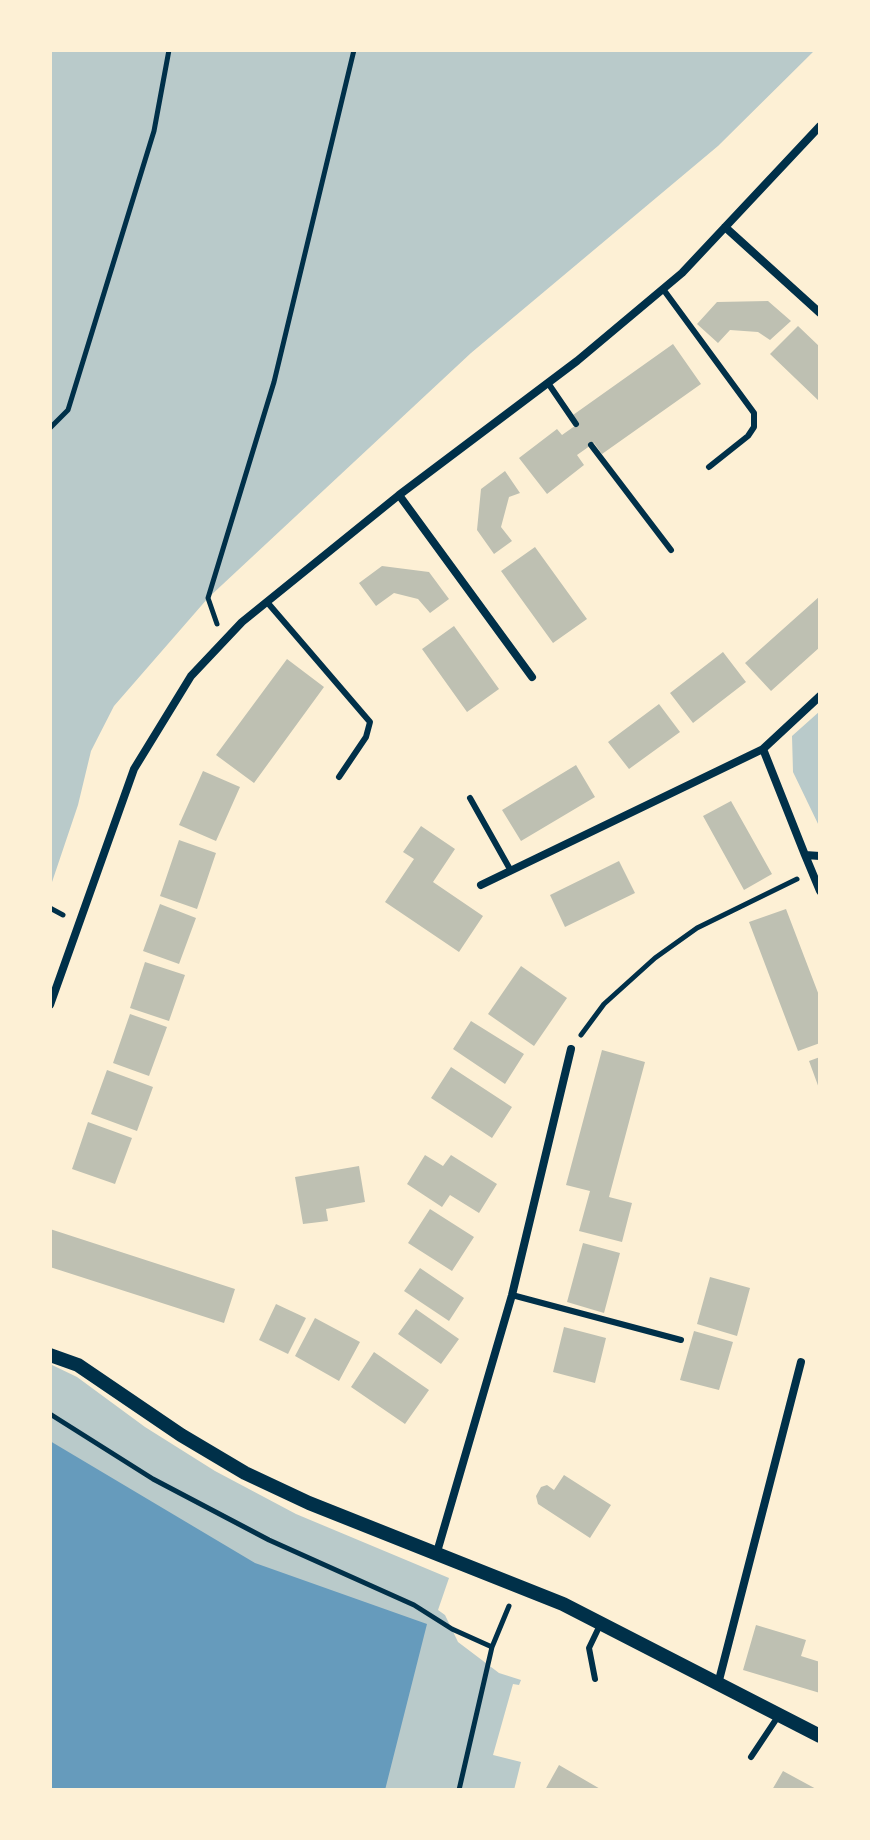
<!DOCTYPE html>
<style>
body{margin:0}
#map{position:relative;width:870px;height:1840px;overflow:hidden;background:#fdf0d5;font-family:"PT Sans",sans-serif}
canvas{display:block}
.frame{position:absolute;inset:0;border:52px solid #fdf0d5;pointer-events:none}
</style>
<div id="map">
<canvas width="870" height="1840"></canvas>
<div class="frame"></div>
</div>
<script>
const c = document.querySelector('canvas').getContext('2d');
c.lineJoin = 'round';
function fill(path, color) { c.fillStyle = color; c.fill(path, 'evenodd'); }
const toPath = rows => new Path2D(rows.map(r => 'M' + r).join(''));
function trace(path, color, width, dash) { c.strokeStyle = color; c.lineWidth = width; c.lineCap = dash ? 'butt' : 'round'; c.setLineDash(dash || []); c.stroke(path); }
const green = toPath([
 [50,50,815,50,718,146,471,353,208,598,114,706,91,751,78,805,50,888],
 [820,711,820,828,793,772,792,736],
 [50,1364,77,1377,145,1427,215,1471,296,1514,449,1578,438,1610,445,1615,458,1642,499,1673,521,1680,519,1685,513,1684,493,1755,521,1762,514,1790,50,1790]
]);
const water = toPath([
 [50,1441,255,1563,427,1624,385,1790,50,1790]
]);
const building = toPath([
 [768,301,791,321,770,340,758,332,730,330,718,343,697,324,717,302],
 [798,326,820,347,820,402,770,354],
 [673,344,701,384,602,454,594,443,577,455,584,465,547,494,519,458,557,429,562,435,579,423,573,415],
 [505,471,520,493,509,497,501,527,512,541,494,554,477,530,481,489],
 [535,547,587,619,553,643,501,571],
 [382,566,429,572,449,599,430,613,418,599,394,593,376,606,359,583],
 [820,596,820,647,771,691,745,663],
 [454,626,499,689,467,712,422,649],
 [723,652,746,682,693,723,670,693],
 [287,659,324,687,254,783,216,755],
 [659,704,680,732,629,769,608,742],
 [576,765,595,797,521,841,502,810],
 [203,771,240,787,216,841,179,825],
 [731,801,772,874,744,890,703,816],
 [421,826,455,849,433,882,483,916,459,952,385,902,414,859,403,852],
 [179,840,216,853,197,909,160,896],
 [619,861,635,893,565,927,550,895],
 [160,904,196,918,179,964,143,951],
 [786,909,820,998,820,1043,798,1051,749,922],
 [145,962,185,975,169,1021,130,1008],
 [521,966,567,998,534,1046,488,1014],
 [130,1014,167,1027,149,1076,113,1063],
 [471,1021,524,1054,505,1084,453,1049],
 [602,1050,645,1062,609,1197,632,1203,622,1242,579,1231,590,1191,566,1185],
 [820,1057,820,1091,809,1061],
 [451,1067,512,1107,492,1138,431,1098],
 [107,1070,153,1087,137,1131,91,1114],
 [88,1122,132,1138,115,1184,72,1169],
 [425,1155,443,1166,451,1155,497,1184,479,1213,450,1195,442,1207,407,1184],
 [359,1166,365,1202,326,1209,328,1221,303,1224,295,1177],
 [430,1209,474,1237,452,1271,408,1243],
 [50,1229,235,1289,224,1323,50,1267],
 [583,1243,620,1253,604,1313,567,1302],
 [420,1268,464,1298,449,1321,404,1291],
 [710,1277,750,1288,737,1336,697,1324],
 [276,1304,306,1318,288,1354,259,1340],
 [416,1309,459,1339,441,1364,398,1334],
 [315,1318,360,1342,339,1381,295,1356],
 [564,1327,606,1338,595,1383,553,1372],
 [694,1331,733,1342,719,1390,680,1380],
 [374,1352,429,1390,405,1424,351,1387],
 [564,1475,611,1505,590,1538,538,1504,536,1496,541,1487,547,1485,554,1490],
 [756,1625,806,1640,801,1656,820,1662,820,1693,743,1670],
 [559,1765,602,1790,545,1790],
 [783,1771,818,1790,772,1790]
]);
const path = toPath([
 [50,428,68,410,154,131,169,50],
 [217,624,208,598,274,382,354,50],
 [50,908,63,915],
 [581,1035,604,1004,655,958,697,928,797,879],
 [50,1414,153,1479,269,1540,414,1605,452,1629,492,1647],
 [459,1790,492,1647,509,1606]
]);
const service = toPath([
 [663,289,754,413,754,427,748,436,709,467],
 [548,383,576,424],
 [591,445,671,550],
 [267,602,370,722,366,737,339,777],
 [470,798,511,871],
 [512,1295,681,1340],
 [595,1679,589,1648,601,1623],
 [751,1757,779,1715]
]);
const minor = toPath([
 [725,227,820,313],
 [399,495,532,677],
 [763,749,805,855,820,856],
 [805,855,820,891],
 [481,885,763,749,820,696],
 [50,1005,134,769,191,676,242,622,399,495,577,361,682,273,820,126],
 [437,1552,512,1295,571,1049],
 [718,1684,801,1362]
]);
const tertiary = toPath([
 [50,1355,78,1365,181,1435,245,1473,309,1503,563,1604,820,1736]
]);
fill(green, '#b9caca');
fill(water, '#669bbc');
fill(building, '#bec0b2');
trace(path, '#003049', 5);
trace(service, '#003049', 6);
trace(minor, '#003049', 8);
trace(tertiary, '#003049', 14);
</script>
